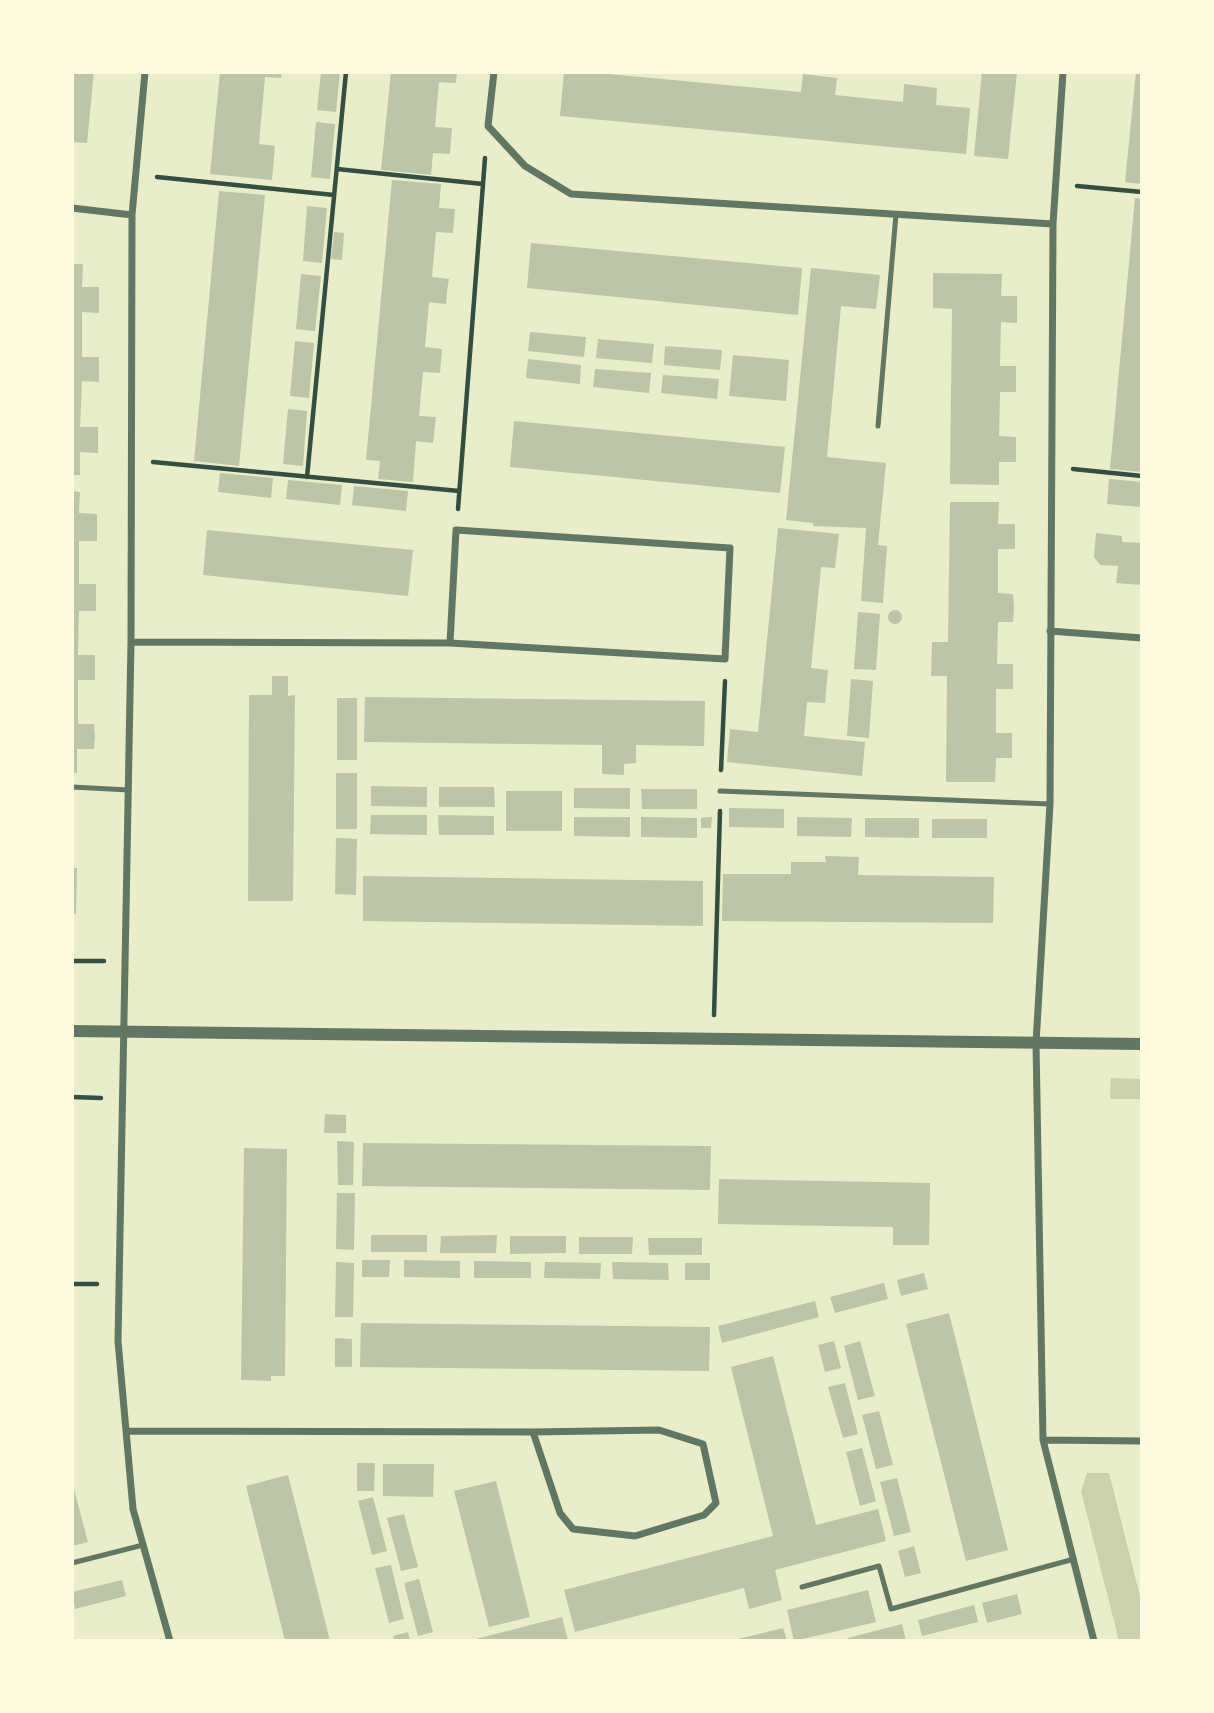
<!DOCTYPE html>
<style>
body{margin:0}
#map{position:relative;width:1214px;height:1713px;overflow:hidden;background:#e9edc9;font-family:Karla,sans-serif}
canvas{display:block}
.frame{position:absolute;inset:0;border:74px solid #fefae0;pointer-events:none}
</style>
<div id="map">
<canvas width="1214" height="1713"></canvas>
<div class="frame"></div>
</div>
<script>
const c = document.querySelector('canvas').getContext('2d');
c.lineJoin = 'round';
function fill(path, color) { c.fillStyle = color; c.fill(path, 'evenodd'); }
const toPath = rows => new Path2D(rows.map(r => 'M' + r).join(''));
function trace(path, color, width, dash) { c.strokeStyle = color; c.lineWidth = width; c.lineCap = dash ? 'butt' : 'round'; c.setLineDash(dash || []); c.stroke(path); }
const green = toPath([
 [1111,1078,1142,1079,1142,1099,1110,1099],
 [1087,1473,1109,1473,1142,1604,1142,1641,1119,1641,1081,1491]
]);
const building = toPath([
 [72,72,94,72,87,143,72,142],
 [220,72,282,72,281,78,265,77,259,144,275,146,272,180,210,174],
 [321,72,340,72,336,112,317,110],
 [391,72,457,72,456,83,439,82,435,127,452,128,450,154,433,153,431,175,381,170],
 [564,72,587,72,801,92,803,74,837,78,835,95,903,102,904,84,937,88,936,105,970,108,966,154,560,116],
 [982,72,1017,72,1008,159,974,156],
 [1136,72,1142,72,1142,184,1125,182],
 [316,122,335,124,330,179,311,177],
 [392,180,441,184,439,208,455,209,453,233,436,232,432,277,449,279,447,291,446,304,429,302,425,347,442,349,440,373,423,372,419,416,436,417,433,443,416,441,413,482,378,479,380,461,366,460],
 [219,191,265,195,239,466,194,461],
 [1135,198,1142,199,1142,472,1110,469],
 [307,206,327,208,322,263,303,261],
 [334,232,344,233,342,260,331,259],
 [531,243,802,268,798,315,527,288],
 [72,264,83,264,82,287,99,287,99,313,82,312,82,357,99,357,99,382,82,381,80,427,98,427,98,453,80,452,80,475,72,475],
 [811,268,880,275,876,309,841,306,827,457,886,463,878,545,887,546,883,603,861,601,866,528,813,526,813,523,786,520],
 [933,273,1002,274,1001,296,1017,296,1017,323,1001,322,1000,366,1016,366,1016,392,1000,392,999,436,1016,437,1016,462,999,462,999,485,950,484,952,309,933,308],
 [301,274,321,276,315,331,296,329],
 [530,332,586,337,584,357,528,351],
 [598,339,654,344,652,363,596,358],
 [295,341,314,343,309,398,290,396],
 [665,346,722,350,720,370,664,365],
 [733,355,789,360,786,401,729,396],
 [528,359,581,365,580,384,526,378],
 [595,369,651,373,649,393,593,387],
 [663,375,719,379,717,399,661,393],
 [288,409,307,411,303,466,283,464],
 [514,421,785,447,780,493,510,467],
 [220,473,273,478,271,498,218,492],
 [1109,479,1142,482,1142,507,1107,504],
 [288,480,342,485,340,505,286,499],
 [354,486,408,491,406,511,352,505],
 [72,491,80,492,79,513,97,514,97,541,79,541,79,584,96,584,96,611,79,611,78,655,95,655,95,680,78,680,78,724,94,724,95,737,94,749,77,749,77,773,72,773],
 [950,502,999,502,998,524,1015,524,1015,549,998,549,998,593,1013,594,1014,608,1013,622,998,622,997,664,1013,664,1013,689,996,689,996,733,1012,733,1012,758,996,758,995,782,946,782,947,676,931,676,932,642,948,642],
 [778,528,839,534,835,568,821,567,811,668,828,670,825,703,807,702,804,736,865,742,862,776,727,762,730,729,758,732],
 [207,530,413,550,408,596,203,575],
 [1096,533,1122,536,1122,542,1142,543,1142,585,1116,583,1118,566,1100,565,1094,557],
 '888 617a7 7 0 1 1 14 0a7 7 0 1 1-14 0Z',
 [858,612,880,614,876,670,854,669],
 [272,676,288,676,288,696,295,695,293,901,248,901,249,695,272,695],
 [851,679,873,681,869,738,847,736],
 [365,697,705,701,704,746,636,745,636,763,624,764,624,775,602,774,602,745,364,742],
 [337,698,357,698,357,760,337,760],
 [336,773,357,773,357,829,336,829],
 [371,786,427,787,427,807,371,806],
 [439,787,494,787,495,807,439,807],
 [574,788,630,788,630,809,574,808],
 [641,789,697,789,697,809,642,809],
 [506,791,562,791,562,831,506,831],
 [729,808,784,809,784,828,729,827],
 [371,815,427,815,427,835,370,834],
 [438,815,494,816,494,835,439,835],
 [574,817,630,817,630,837,574,836],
 [641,817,697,818,697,838,641,837],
 [712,817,711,828,701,828,701,818],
 [797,817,852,818,851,837,797,836],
 [865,818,919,818,919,838,865,837],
 [932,819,987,819,987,838,932,838],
 [336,838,357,839,356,895,335,894],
 [825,856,859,857,858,875,994,877,993,923,722,921,723,874,791,874,791,862,826,862],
 [72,868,77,868,76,914,72,914],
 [363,876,703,881,703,926,363,921],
 [325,1114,346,1115,346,1133,324,1133],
 [337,1141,354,1142,353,1185,338,1185],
 [363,1143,711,1146,710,1190,362,1186],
 [244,1148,287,1149,285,1376,271,1376,271,1381,241,1380],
 [719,1179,930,1183,929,1245,893,1245,893,1227,718,1224],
 [337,1193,355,1193,354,1250,336,1249],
 [371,1235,427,1235,427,1252,371,1252],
 [497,1235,496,1253,440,1253,441,1236],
 [510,1236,566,1236,566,1253,510,1254],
 [579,1237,633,1237,632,1254,579,1254],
 [648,1238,702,1238,702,1255,649,1255],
 [362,1260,390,1260,389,1277,362,1277],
 [404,1260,460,1261,460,1278,404,1277],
 [474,1261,531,1262,531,1278,474,1278],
 [336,1262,354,1263,353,1317,335,1317],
 [545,1262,601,1263,600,1279,544,1278],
 [612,1262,668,1263,669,1280,613,1279],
 [685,1263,710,1263,710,1280,685,1280],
 [924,1273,928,1289,901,1296,897,1280],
 [884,1283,888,1299,835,1313,830,1297],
 [815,1301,819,1317,722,1343,718,1326],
 [949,1313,1008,1550,966,1561,906,1324],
 [361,1323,710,1327,709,1371,360,1367],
 [335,1338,352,1339,352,1367,335,1367],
 [834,1341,841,1368,825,1372,818,1345],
 [860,1341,875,1396,858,1400,844,1346],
 [773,1356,816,1525,878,1509,886,1541,775,1570,782,1600,749,1609,744,1588,575,1632,564,1590,773,1536,731,1367],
 [845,1383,858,1434,843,1438,828,1387],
 [879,1411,893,1465,876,1469,862,1415],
 [862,1448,876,1501,860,1506,846,1452],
 [357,1463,375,1463,374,1491,357,1491],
 [383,1464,434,1464,433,1497,383,1496],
 [288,1475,314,1577,330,1641,285,1641,280,1621,246,1486],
 [897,1478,911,1532,894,1536,880,1482],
 [496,1481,530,1617,489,1627,454,1491],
 [72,1482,88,1542,72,1546],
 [373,1497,387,1551,372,1555,358,1501],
 [404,1514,418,1567,401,1571,387,1518],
 [914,1546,921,1573,905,1577,898,1551],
 [391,1565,404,1619,389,1623,375,1568],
 [419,1579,433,1632,418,1636,404,1583],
 [122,1580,126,1596,75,1609,72,1592],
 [868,1590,876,1622,794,1641,787,1610],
 [1017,1594,1022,1614,987,1623,982,1603],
 [974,1605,978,1622,922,1636,918,1620],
 [562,1617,568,1641,472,1641,472,1640],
 [902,1624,906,1641,849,1641,848,1638],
 [783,1628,787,1641,734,1641,734,1640],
 [408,1632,410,1641,394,1641,393,1636]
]);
const path = toPath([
 [337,169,483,184],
 [157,177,334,195],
 [1077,186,1142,192],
 [153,462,459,491],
 [1073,469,1142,476],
 [307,477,346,72],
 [458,509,485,158],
 [721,770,725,681],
 [72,961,104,961],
 [714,1015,720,811],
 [72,1097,101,1098],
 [72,1284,97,1284]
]);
const service = toPath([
 [878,426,896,214],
 [72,787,129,790],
 [720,791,1050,804],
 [72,1563,143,1545],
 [802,1587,879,1566,891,1609,1074,1559]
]);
const minor = toPath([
 [145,72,132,215,131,642,118,1341,133,1509,170,1641],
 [494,72,488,126,525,166,571,194,1053,224],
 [1063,72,1053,224,1050,804,1036,1043,1043,1440,1094,1641],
 [72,208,132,215],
 [1050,631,1142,638],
 [131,642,450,643,725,659,730,548,456,530,450,643],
 [126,1431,533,1432,659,1430,703,1444,716,1503,704,1515,635,1536,573,1529,560,1513,533,1432],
 [1043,1440,1142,1441]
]);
const tertiary = toPath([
 [72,1031,1142,1044]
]);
fill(green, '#cad2ad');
fill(building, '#bcc5a7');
trace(path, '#344e41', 4.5);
trace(service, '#617663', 5);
trace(minor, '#617663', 7);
trace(tertiary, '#617663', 12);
</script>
